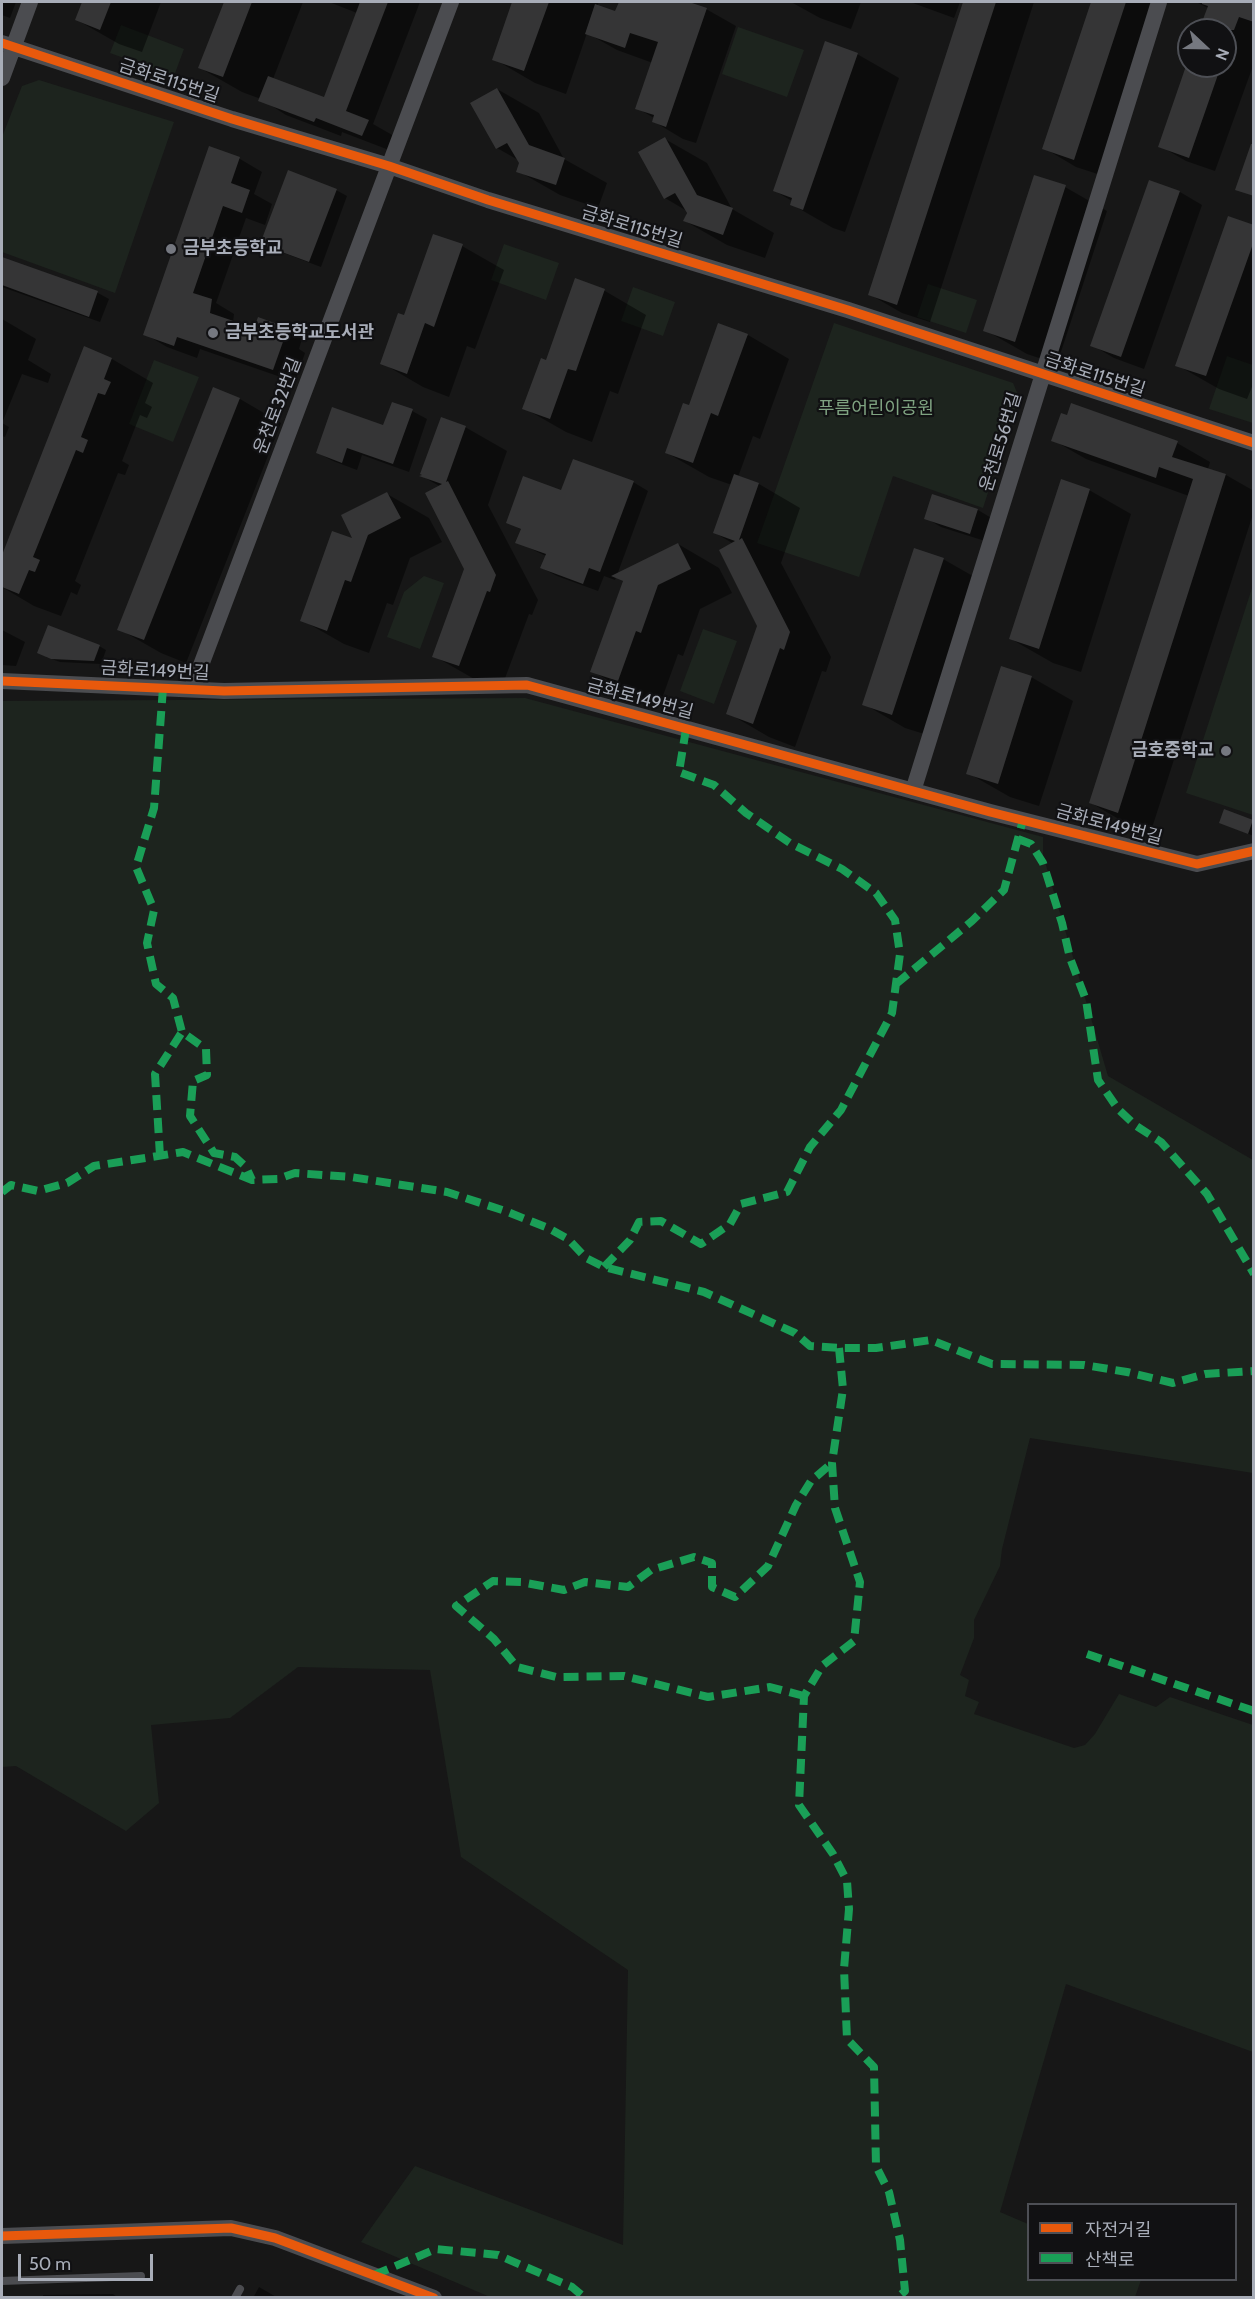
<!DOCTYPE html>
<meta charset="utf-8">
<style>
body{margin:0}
#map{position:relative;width:1255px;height:2299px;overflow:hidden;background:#171717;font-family:Cabin,"Noto Sans KR",sans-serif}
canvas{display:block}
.frame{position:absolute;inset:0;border:3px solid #a8adb8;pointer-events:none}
.legend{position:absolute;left:1027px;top:2203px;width:210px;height:78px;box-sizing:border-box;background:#111113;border:2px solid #4d4f55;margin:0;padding:8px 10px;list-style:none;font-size:18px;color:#a8adb8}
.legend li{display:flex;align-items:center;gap:12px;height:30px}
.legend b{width:30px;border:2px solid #4d4f55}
.north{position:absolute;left:1177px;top:18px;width:60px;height:60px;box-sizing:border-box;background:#111113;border:2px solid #4d4f55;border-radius:50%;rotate:112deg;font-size:16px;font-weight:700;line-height:24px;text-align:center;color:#a8adb8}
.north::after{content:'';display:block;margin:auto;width:21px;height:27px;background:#757880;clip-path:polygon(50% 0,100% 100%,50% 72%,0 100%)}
.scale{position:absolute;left:18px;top:2254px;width:135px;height:27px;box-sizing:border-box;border:3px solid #a8adb8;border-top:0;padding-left:8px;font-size:18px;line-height:21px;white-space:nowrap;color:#a8adb8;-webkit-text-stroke:4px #111113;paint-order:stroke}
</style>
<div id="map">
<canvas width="1255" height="2299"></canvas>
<div class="frame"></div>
<ul class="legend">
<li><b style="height:8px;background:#e8590c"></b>자전거길</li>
<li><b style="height:8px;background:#1a9f57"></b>산책로</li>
</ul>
<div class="north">N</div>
<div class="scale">50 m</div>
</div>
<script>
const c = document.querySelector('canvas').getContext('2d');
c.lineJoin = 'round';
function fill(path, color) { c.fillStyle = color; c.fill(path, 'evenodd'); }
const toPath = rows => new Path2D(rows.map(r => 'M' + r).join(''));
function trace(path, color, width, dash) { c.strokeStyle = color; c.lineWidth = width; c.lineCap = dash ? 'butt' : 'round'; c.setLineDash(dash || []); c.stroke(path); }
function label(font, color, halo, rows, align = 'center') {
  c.font = font + ' Cabin,"Noto Sans KR",sans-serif'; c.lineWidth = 4.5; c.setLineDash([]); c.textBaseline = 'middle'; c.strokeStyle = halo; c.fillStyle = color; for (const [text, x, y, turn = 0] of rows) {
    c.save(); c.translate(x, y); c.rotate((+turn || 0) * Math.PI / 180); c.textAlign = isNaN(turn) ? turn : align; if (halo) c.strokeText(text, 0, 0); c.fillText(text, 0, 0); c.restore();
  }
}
const green = toPath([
 [121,25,184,49,174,76,110,53],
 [738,27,804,50,787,97,722,74],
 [39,80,174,122,115,293,2,252,2,137,22,86],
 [504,244,559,263,546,300,491,280],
 [928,284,977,300,966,333,917,317],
 [633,287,675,302,663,336,621,321],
 [834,323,1013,383,1019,397,983,508,893,476,859,577,757,543],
 [1227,356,1253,365,1253,423,1209,409],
 [154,360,199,377,173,442,129,424],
 [424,576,444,583,420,649,387,637,404,592],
 [1253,585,1253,815,1186,793],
 [703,629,737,641,714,704,680,691],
 [525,698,1043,837,1043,855,1108,1076,1253,1160,1253,1473,1030,1438,1002,1549,1000,1566,974,1620,974,1638,960,1675,969,1680,965,1696,979,1702,974,1714,1074,1748,1085,1745,1095,1734,1119,1694,1156,1707,1170,1697,1253,1725,1253,2052,1066,1984,1000,2212,1028,2224,1028,2280,1141,2280,1135,2297,490,2297,361,2242,415,2166,623,2245,628,1970,461,1857,430,1670,298,1667,230,1718,151,1725,159,1803,126,1831,16,1766,2,1767,2,701]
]);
const shadow = toPath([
 [2,2,16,2,10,18,2,15],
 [84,2,161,2,142,52,119,44,77,20],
 [225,2,303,2,273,79,324,99,357,13,329,2,420,2,373,124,394,136,389,150,342,132,341,136,286,115,261,99,242,92,200,68],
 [514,2,599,2,597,6,616,13,620,2,684,2,706,9,736,26,696,143,683,139,653,121,654,118,637,108,653,63,617,50,587,33,566,94,535,83,494,59],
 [791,2,861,2,851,29,820,18],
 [910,2,960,2,954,18],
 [965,2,1034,2,930,322,902,313,869,294],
 [1092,2,1151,2,1107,177,1076,167,1044,148],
 [1196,2,1254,2,1254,63,1215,171,1186,161,1160,146,1189,63,1189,66,1225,66,1225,30,1201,30,1208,8],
 [857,54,899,78,845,232,833,228,791,204,792,201,775,191],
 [497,89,539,113,564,159,607,183,598,208,560,195,518,171,520,161,497,148],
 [665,139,707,163,732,209,774,233,765,258,727,245,685,221,687,211,665,198],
 [210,148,240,159,262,172,254,194,272,204,265,225,246,218,216,303,234,314,233,322,255,330,259,319,280,326,302,339,299,349,305,353,295,382,200,349,197,358,167,347,145,334],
 [1150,182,1180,192,1202,205,1144,369,1114,358,1092,345],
 [1065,187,1107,211,1057,364,1027,354,985,330],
 [336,190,347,196,321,267,273,249,262,243],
 [1254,227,1254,382,1247,399,1219,389,1177,365],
 [462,246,504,270,475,349,467,346,449,397,423,387,382,363,405,317],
 [2,258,98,293,109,299,100,322,2,287],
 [576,280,605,291,646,315,618,394,610,391,592,442,566,432,524,408,547,362],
 [2,319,36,339,28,360,51,374,48,383,22,374,2,423,9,427,5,437,2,436],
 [748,335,789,359,760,439,753,436,738,477,759,484,800,508,781,563,831,657,826,672,822,671,795,747,769,737,728,713,759,626,734,544,715,533,732,485,709,477,667,453,690,407],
 [85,348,112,359,153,383,145,403,152,407,147,418,140,415,122,461,129,465,125,475,118,473,75,581,81,585,77,595,71,592,61,616,34,606,2,587,2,559],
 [214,389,240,399,281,423,186,663,161,653,119,629],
 [412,411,427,419,409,472,362,455,357,470,333,461,318,453,384,427],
 [465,427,507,451,488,505,538,600,532,615,529,614,501,689,476,680,434,656,466,569,441,487,422,476],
 [1053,440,1177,443,1210,462,1208,469,1226,475,1254,491,1254,511,1151,831,1124,822,1091,803,1189,496,1086,459],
 [633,482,648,491,617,575,678,544,719,568,732,593,700,609,683,656,678,654,660,704,634,695,592,671,624,582,616,577,615,580,604,576,598,591,557,576,542,568,546,556,517,542,522,530,508,523,562,492],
 [1089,490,1131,514,1081,672,1053,663,1011,639],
 [387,494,429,518,442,542,410,558,393,605,387,603,369,653,344,644,302,620],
 [933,496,978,510,993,519,985,541,941,527,926,518],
 [943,559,985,583,934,737,905,728,864,704],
 [2,630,25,642,16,666,2,665],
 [99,646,106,650,101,664,60,662,46,657],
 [1031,677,1073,701,1039,806,1010,797,968,773],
 [1225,811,1254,821,1254,836,1228,826],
 [259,2287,278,2298,253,2298],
 [113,2294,118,2298,43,2298,43,2295]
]);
const building = toPath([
 [82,2,111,2,100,30,75,20],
 [224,2,252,2,223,77,198,68],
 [360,2,388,2,346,111,369,120,362,136,316,118,314,122,258,101,268,76,324,97],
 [512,2,549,2,524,71,492,60],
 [619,2,689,2,707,8,666,127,652,122,654,115,635,109,658,42,630,33,625,48,585,34,595,4,615,11],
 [963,2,996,2,897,305,868,295],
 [1091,2,1126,2,1074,160,1042,149],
 [1202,2,1254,2,1254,22,1239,17,1234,30,1199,30,1208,6,1202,4],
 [825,41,858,53,803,210,790,205,792,198,773,191],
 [1186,66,1221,66,1189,158,1158,147],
 [497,88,529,145,565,158,556,185,516,172,519,163,507,143,496,149,470,103],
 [665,137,697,195,733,208,723,235,683,221,687,213,675,193,664,199,638,152],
 [1251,144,1254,144,1254,196,1235,190],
 [209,146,240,157,231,183,250,190,242,213,223,206,193,293,212,299,210,313,254,328,258,317,280,325,276,336,284,339,273,370,177,337,174,346,143,335],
 [288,170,337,189,309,262,260,244],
 [1034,175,1066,185,1015,342,983,331],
 [1149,180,1180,191,1121,357,1090,346],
 [1228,216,1254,225,1254,241,1206,376,1175,366],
 [433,234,463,244,434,327,425,323,407,374,380,364,398,313,404,315],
 [2,257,98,291,89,317,2,285],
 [575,278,605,289,576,371,568,369,550,419,522,409,541,358,546,360],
 [718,323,748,334,718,416,711,413,693,463,665,453,683,403,689,405],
 [84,346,112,358,104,379,111,382,105,395,98,393,81,437,88,440,83,453,76,450,33,557,40,560,35,572,29,570,19,594,2,587,2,555],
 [213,387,240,398,144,640,117,630],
 [392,402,413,409,393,464,347,448,342,463,316,453,332,407,383,425],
 [1071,403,1178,441,1172,457,1226,474,1118,813,1089,803,1193,479,1159,467,1156,478,1051,441,1061,413,1067,415],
 [441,417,466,426,446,482,448,481,496,575,490,592,487,591,459,666,432,657,464,569,425,493,442,484,419,476,422,475,420,474],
 [573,459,634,481,600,572,589,568,583,584,540,568,546,554,515,543,521,529,506,523,523,476,561,490],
 [734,474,759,483,739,540,742,538,790,632,784,650,780,648,753,724,726,714,757,626,719,550,735,541,713,533],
 [1061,479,1090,489,1039,649,1009,639],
 [387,492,401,518,368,535,351,582,345,580,327,631,300,621,332,531,352,538,341,515],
 [932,494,978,509,970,534,924,519],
 [678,543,691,569,658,585,641,633,636,631,618,681,590,672,623,581,611,576],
 [914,548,944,558,892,715,862,705],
 [48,625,100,645,94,661,51,659,37,653],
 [1001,666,1032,676,998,784,966,774],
 [1224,809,1253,820,1248,834,1219,823]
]);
const service = toPath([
 [2,2281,141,2276],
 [235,2298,240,2289]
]);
const minor = toPath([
 [2,43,232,119,389,166,488,200,848,310,1254,443],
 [2,78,30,2],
 [2,681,224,691,527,685,990,812,1197,864,1254,851],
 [192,689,451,2],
 [913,791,1159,2],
 [2,2236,231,2228,275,2238,434,2298]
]);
const quiet = toPath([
 [163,688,154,808,136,867,154,910,147,943,156,984,173,998,182,1032,206,1049,207,1075,193,1081,190,1116,214,1153,235,1157,246,1167,252,1180],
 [1018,839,1031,844,1043,863,1062,923,1070,958,1086,1000,1098,1080,1118,1109,1135,1125,1161,1142,1207,1194,1254,1274],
 [896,984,972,921,1004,890,1023,820],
 [160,1156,155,1074,182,1032],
 [2,1192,11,1185,38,1191,67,1183,94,1166,183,1152,252,1180,278,1179,295,1173,351,1177,447,1192,505,1211,548,1228,568,1239,586,1258,604,1267,704,1292,795,1333,810,1346,839,1348,876,1348,931,1340,992,1364,1084,1365,1127,1372,1173,1383,1205,1374,1254,1371],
 [604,1267,630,1240,639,1222,661,1221,701,1244,730,1224,741,1204,787,1192,810,1147,841,1110,892,1013,900,954,895,920,876,893,842,869,790,843,746,813,714,785,679,772,686,729],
 [839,1348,843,1389,832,1463,835,1508,860,1582,854,1641,822,1666,804,1696,799,1805,833,1854,847,1881,849,1909,844,1969,847,2039,874,2067,876,2166,889,2192,900,2240,905,2291,897,2298],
 [1087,1654,1254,1711],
 [804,1696,770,1687,708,1697,624,1676,556,1677,517,1667,494,1639,456,1606,493,1581,521,1582,564,1590,585,1582,628,1587,651,1570,694,1557,712,1563,712,1587,735,1597,768,1566,796,1505,811,1481,832,1463],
 [374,2275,436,2249,498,2255,572,2287,585,2298]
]);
const cycleway = toPath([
 [2,43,232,119,389,166,488,200,848,310,1254,443],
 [2,681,224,691,527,685,990,812,1197,864,1254,851],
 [2,2236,231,2228,275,2238,434,2298]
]);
const markers = [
 [171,249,6,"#757880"],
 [213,333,6,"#757880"],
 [1226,751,6,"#757880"]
];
const streetNames = [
 ["금화로115번길",169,81,18],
 ["금화로115번길",632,227,17],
 ["금화로115번길",1095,375,18],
 ["운천로32번길",278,406,-69],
 ["운천로56번길",1001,442,-73],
 ["금화로149번길",155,671,3],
 ["금화로149번길",640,699,15],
 ["금화로149번길",1109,825,15]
];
const poiNames = [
 ["금부초등학교",183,249],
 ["금부초등학교도서관",225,333],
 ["금호중학교",1214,751,"right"]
];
const parkNames = [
 ["푸름어린이공원",876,409]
];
fill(green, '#1d241e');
fill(shadow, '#0007');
fill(building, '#353536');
trace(service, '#4b4c50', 8);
trace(minor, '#4b4c50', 16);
trace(quiet, '#1a9f57', 8, [15, 8]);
trace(cycleway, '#e8590c', 9);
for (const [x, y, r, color] of markers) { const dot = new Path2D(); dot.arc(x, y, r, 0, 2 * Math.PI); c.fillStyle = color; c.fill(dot); trace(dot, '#111113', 2); }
label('18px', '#a8adb8', '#111113', streetNames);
label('bold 18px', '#a8adb8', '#111113', poiNames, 'left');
label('18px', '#7fa381', '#111113', parkNames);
</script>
